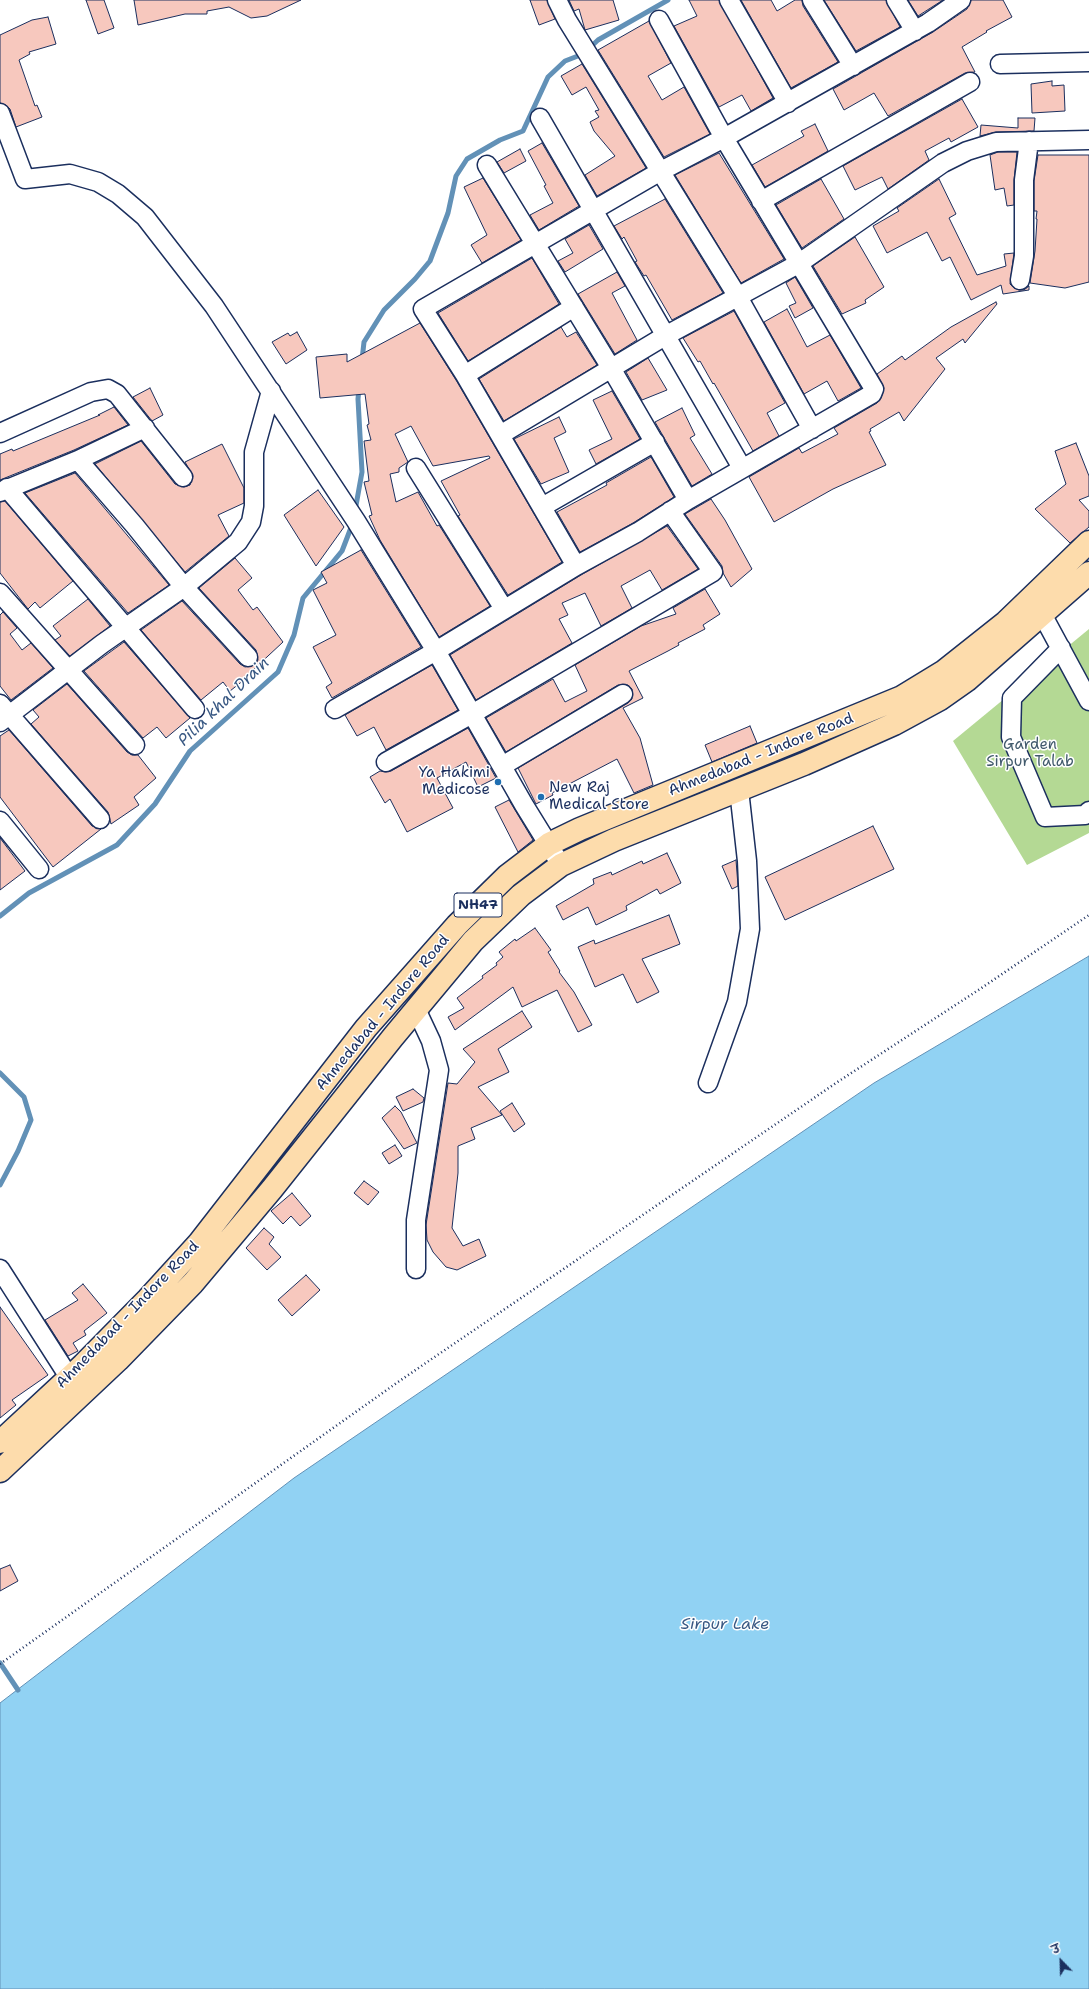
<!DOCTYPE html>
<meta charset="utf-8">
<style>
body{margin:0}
#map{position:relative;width:1089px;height:1989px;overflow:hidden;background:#fff;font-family:"Shantell Sans","Playpen Sans Deva",sans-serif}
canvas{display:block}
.north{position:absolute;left:1041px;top:1941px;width:40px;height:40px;-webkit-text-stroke:3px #fff;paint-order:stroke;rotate:337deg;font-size:11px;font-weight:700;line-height:16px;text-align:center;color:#1b2f5e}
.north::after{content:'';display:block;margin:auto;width:14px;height:18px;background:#1b2f5e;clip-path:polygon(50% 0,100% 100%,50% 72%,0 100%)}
</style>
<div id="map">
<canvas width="1089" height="1989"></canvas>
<div class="north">उ</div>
</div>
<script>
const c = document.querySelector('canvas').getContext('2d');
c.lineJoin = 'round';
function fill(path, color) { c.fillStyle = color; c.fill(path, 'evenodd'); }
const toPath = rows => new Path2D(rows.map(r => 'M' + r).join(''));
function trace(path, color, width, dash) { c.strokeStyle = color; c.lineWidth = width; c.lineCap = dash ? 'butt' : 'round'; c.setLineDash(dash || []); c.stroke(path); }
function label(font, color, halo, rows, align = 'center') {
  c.font = font + ' "Shantell Sans",sans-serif'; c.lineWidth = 3; c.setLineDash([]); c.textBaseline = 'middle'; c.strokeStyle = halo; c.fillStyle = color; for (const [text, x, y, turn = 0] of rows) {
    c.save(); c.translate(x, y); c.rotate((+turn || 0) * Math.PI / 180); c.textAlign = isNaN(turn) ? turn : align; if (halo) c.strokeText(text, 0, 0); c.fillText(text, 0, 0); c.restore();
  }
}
const green = toPath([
 [1089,629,1089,833,1027,865,953,741]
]);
const water = toPath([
 [1089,956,1089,1989,0,1989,0,1703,294,1478,874,1083,1089,956]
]);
const stream = toPath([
 [362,360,364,342,384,310,415,279,430,261,448,213,456,176,467,159,500,140,523,131,548,77,565,61,583,54,598,40,668,0],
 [355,511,362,472,358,399,359,388],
 [0,916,29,893,117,845,155,804,190,751,278,672,294,635,303,598,342,551,352,525],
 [0,1073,24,1097,31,1120,18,1151,0,1185],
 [0,1663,18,1690]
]);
const building = toPath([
 [86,0,104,0,114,28,98,34,86,0],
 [134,0,301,0,267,16,251,18,229,7,207,11,207,14,185,14,138,25,134,0],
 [530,0,547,0,555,19,539,25,530,0],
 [569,0,613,0,619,20,585,30,579,9,574,11,569,0],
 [689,0,719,0,773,98,751,111,742,95,719,107,674,26,697,16,689,0],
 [741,0,771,0,777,11,795,0,802,0,803,6,838,62,791,88,741,0],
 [824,0,886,0,900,27,856,51,824,0],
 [908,0,943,0,918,16,908,0],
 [971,0,1003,0,1012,17,986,31,987,32,962,47,975,72,965,73,888,116,874,93,844,110,833,89,933,32,967,9,971,0],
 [48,17,56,44,29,52,30,54,19,60,35,106,37,105,42,117,16,127,10,109,6,105,0,103,0,35,32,20,48,17],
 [649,21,671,63,648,76,662,100,684,87,710,134,664,157,598,50,649,21],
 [582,64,646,168,597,196,585,175,615,156,594,131,590,122,599,117,595,111,599,110,586,87,572,95,561,76,582,64],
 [1052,81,1052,86,1064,85,1065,111,1032,113,1031,84,1052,81],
 [962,99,978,127,951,142,949,138,925,151,929,160,888,189,882,177,855,190,843,166,962,99],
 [1018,118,1035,118,1034,131,996,132,980,136,981,125,1018,128,1018,118],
 [815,124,828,151,765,187,752,165,804,136,801,131,815,124],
 [542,143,579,206,539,230,530,215,553,203,544,186,546,185,528,151,542,143],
 [520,149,526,161,504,173,497,162,520,149],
 [998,152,1017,152,1014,180,1014,205,1007,206,1004,188,995,190,990,155,998,152],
 [719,153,784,259,741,283,675,175,719,153],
 [1038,155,1089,155,1089,282,1065,288,1030,283,1035,251,1037,219,1036,219,1037,211,1034,211,1034,181,1038,155],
 [483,178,521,240,482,263,471,245,487,235,464,187,483,178],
 [821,179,844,219,802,248,776,205,821,179],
 [939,179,956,214,949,218,977,275,1006,266,1004,254,1014,253,1010,284,1014,288,1019,290,1024,290,1029,286,1029,290,1003,294,1001,285,971,300,950,257,942,261,927,232,887,253,873,226,899,211,897,208,939,179],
 [665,199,723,293,672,320,646,275,644,276,635,262,637,261,624,237,622,239,614,226,665,199],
 [589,225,603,249,565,272,558,261,573,253,565,239,589,225],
 [855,237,884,287,865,300,866,303,842,314,813,266,855,237],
 [532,258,559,304,468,361,438,313,532,258],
 [617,272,625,286,612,293,637,340,615,354,578,294,617,272],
 [795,277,813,308,795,318,789,306,796,303,786,283,795,277],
 [996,302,997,304,965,343,963,339,936,358,945,369,904,421,899,412,870,429,871,431,869,432,886,465,833,489,774,522,749,477,799,448,802,453,838,434,834,428,877,403,881,398,884,388,877,374,902,356,905,360,951,327,996,302],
 [787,309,807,347,830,335,861,388,838,401,827,381,804,394,764,322,787,309],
 [734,311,785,403,767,413,779,436,753,451,714,383,713,384,700,361,698,362,683,338,734,311],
 [420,323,456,380,562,562,508,595,458,516,460,515,441,481,490,458,489,456,433,466,411,426,395,434,408,462,399,468,399,472,390,474,396,502,418,492,437,526,439,525,490,606,439,637,380,540,369,516,372,515,364,482,369,481,364,441,371,440,367,425,369,424,365,394,320,398,316,357,347,354,347,362,420,323],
 [561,327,567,337,576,332,597,365,504,421,479,379,561,327],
 [297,332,307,350,286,364,272,342,288,333,290,336,297,332],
 [648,358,667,390,642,400,626,372,648,358],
 [150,388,163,415,152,421,133,397,150,388],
 [612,391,640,439,596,464,589,450,612,439,593,400,612,391],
 [114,407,128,425,74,450,0,480,0,454,12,449,13,451,100,415,98,415,114,407],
 [682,408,695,435,690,438,712,474,692,486,655,422,682,408],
 [559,417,566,432,554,438,569,472,541,484,514,439,559,417],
 [141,441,175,484,184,487,190,485,193,476,185,462,222,444,244,488,244,503,218,515,229,536,185,572,95,464,141,441],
 [1076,443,1089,476,1089,496,1079,500,1089,511,1089,527,1070,543,1035,509,1066,484,1055,451,1076,443],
 [651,457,674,497,633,523,580,552,557,512,607,485,606,483,651,457],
 [75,473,169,585,128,613,25,493,75,473],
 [318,490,344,527,316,566,284,515,318,490],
 [711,499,725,520,752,569,731,587,723,573,722,566,685,514,711,499],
 [5,501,73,581,40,608,35,602,28,609,0,573,0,502,5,501],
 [667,526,698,569,662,590,650,570,621,586,632,608,601,626,585,593,562,603,568,615,559,619,572,643,476,700,450,655,581,575,667,526],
 [361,550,421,647,332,698,326,687,332,683,313,647,336,635,313,590,327,583,321,572,361,550],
 [235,558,252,578,238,590,253,610,257,607,283,642,253,670,254,672,230,691,223,682,201,700,141,630,182,601,240,664,245,667,255,665,258,660,256,650,199,588,235,558],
 [705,589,720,614,703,625,705,629,678,643,679,645,668,651,629,671,643,698,623,708,640,738,653,785,634,793,617,759,552,793,553,795,536,804,518,768,628,703,632,699,632,689,628,685,618,685,506,752,486,718,553,679,565,702,587,691,575,665,641,626,676,614,673,608,705,589],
 [88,599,110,626,70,656,55,640,61,636,53,626,88,599],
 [3,612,17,628,10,634,22,650,31,643,53,668,11,700,0,686,0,615,3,612],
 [124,642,190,718,166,738,157,727,143,738,84,671,124,642],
 [432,665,458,710,386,750,374,727,357,736,345,715,432,665],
 [67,684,127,752,132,755,138,755,156,778,134,797,139,805,111,824,108,812,31,724,39,717,33,710,67,684],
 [750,726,757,743,712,762,705,745,750,726],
 [468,728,496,778,478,787,466,762,437,778,453,808,407,832,390,799,385,803,370,777,380,771,385,772,391,771,468,728],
 [9,730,92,826,101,829,53,867,0,797,0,736,9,730],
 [509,800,533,840,518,852,495,807,509,800],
 [873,826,894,869,785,920,765,877,873,826],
 [0,838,25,871,0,890,0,838],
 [667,853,681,883,660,894,657,889,626,906,627,910,596,925,588,907,563,920,556,906,594,884,593,879,611,872,612,875,642,861,643,864,667,853],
 [736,860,738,886,732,889,722,866,736,860],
 [669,915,680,944,642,959,659,992,637,1003,623,974,595,987,578,947,594,940,595,944,669,915],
 [535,928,551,950,548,952,560,971,559,972,574,992,592,1025,578,1032,557,990,522,1007,513,987,455,1030,448,1017,464,1008,457,998,483,978,482,976,497,965,496,963,503,957,499,952,515,939,516,941,535,928],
 [522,1011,532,1027,498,1049,509,1072,478,1087,502,1115,471,1128,475,1139,458,1146,458,1173,452,1228,463,1246,479,1239,486,1256,457,1270,446,1267,433,1252,427,1240,426,1225,448,1083,457,1084,475,1062,463,1049,522,1011],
 [413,1089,424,1098,423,1102,403,1111,396,1097,413,1089],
 [512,1103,525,1124,514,1132,500,1111,512,1103],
 [395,1106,401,1112,417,1143,404,1149,382,1118,395,1106],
 [395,1145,402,1156,389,1164,382,1153,395,1145],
 [364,1181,379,1192,368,1205,354,1193,364,1181],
 [292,1193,311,1216,300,1226,291,1216,283,1224,271,1211,292,1193],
 [264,1228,274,1237,269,1244,281,1257,267,1270,246,1248,264,1228],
 [306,1275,320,1290,292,1316,278,1300,306,1275],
 [83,1284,107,1313,84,1331,86,1335,73,1343,78,1351,68,1356,45,1320,78,1300,72,1293,83,1284],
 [0,1307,48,1375,12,1400,16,1405,0,1418,0,1307],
 [10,1565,18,1581,0,1591,0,1569,10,1565]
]);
const path = toPath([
 [0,1664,398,1382,836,1083,980,989,1089,915]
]);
const street = toPath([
 [557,0,567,20,738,297,812,429],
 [729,0,788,103],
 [812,0,853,66],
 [896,0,915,31],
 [659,20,724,138,874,389,872,394,688,500],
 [1000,64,1089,62],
 [0,113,25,179,70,174,98,182,118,194,145,217,214,306,356,521,436,651,524,805,561,865],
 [540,118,742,468],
 [761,201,970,82],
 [1020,280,1024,256,1024,180,1029,141],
 [465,375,574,307],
 [0,433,91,392,108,389,117,394,183,477],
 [500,435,665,336,798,264,943,163,967,151,996,142,1089,140],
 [78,460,145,428],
 [416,468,504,609],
 [7,488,195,709],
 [0,492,78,460,135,526,184,587,102,644,0,722],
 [542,507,655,442],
 [576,566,465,375,423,309,661,171,724,138,928,23,961,0],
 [0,593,135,745],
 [1042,614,1089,701],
 [1061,648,1012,698,1011,737,1045,817,1085,815,1089,811],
 [248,657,184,587,238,542,251,522,254,506,254,452,271,391],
 [0,704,100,819],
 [335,709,436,651,576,566,638,532,688,500,611,368,487,165],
 [386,762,472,714,713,572,670,511],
 [502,766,623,694],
 [0,821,39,869],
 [708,1083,737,1002,750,929,747,861,739,790],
 [0,1269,69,1377],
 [416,1269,416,1220,439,1070,431,1041,416,1009]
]);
const highway = toPath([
 [0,1442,83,1365,148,1299,199,1243,366,1028,457,925,507,876,549,844,580,829,902,697,943,672,1006,622,1089,542],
 [0,1471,118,1360,193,1283,272,1189,393,1037,473,941,521,895,561,865,614,840,804,764,894,724,940,699,967,680,1089,573]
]);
const markers = [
 [498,782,4,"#1f6fb2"],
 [541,797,4,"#1f6fb2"]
];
const shields = [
 [478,905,48]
];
const shieldNames = [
 ["NH47",478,905]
];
const parkNames = [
 ["Garden",1030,745],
 ["Sirpur Talab",1030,762]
];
const streetNames = [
 ["Ahmedabad - Indore Road",761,755,-22],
 ["Ahmedabad - Indore Road",383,1013,-50],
 ["Ahmedabad - Indore Road",128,1315,-46]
];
const poiNames = [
 ["Ya Hakimi",490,773],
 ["Medicose",490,790],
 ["New Raj",549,788,"left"],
 ["Medical Store",549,805,"left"]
];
const waterNames = [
 ["Pilia khal Drain",224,702,-44],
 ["Sirpur Lake",725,1625]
];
fill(green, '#b4d994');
fill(water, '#91d2f3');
trace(water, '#6291b7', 1);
trace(stream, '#6291b7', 5);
fill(building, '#f7c8be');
trace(building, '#1b2f5e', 1);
trace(street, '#1b2f5e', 21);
trace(highway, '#1b2f5e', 25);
trace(path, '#1b2f5e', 2.5, [1, 3]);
trace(street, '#fff', 18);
trace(highway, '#fddcac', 22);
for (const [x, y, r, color] of markers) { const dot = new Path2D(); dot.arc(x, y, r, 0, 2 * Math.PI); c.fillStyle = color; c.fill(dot); trace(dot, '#fff', 1.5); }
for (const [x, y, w] of shields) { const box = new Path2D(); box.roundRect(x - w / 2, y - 12, w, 24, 3); c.fillStyle = '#fff'; c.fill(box); trace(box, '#1b2f5e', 1); }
label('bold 14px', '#1b2f5e', null, shieldNames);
label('15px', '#415a6c', '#fff', parkNames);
label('15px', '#1b2f5e', '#fff', streetNames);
label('15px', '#1b2f5e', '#fff', poiNames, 'right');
label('italic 16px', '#385883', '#fff', waterNames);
</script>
